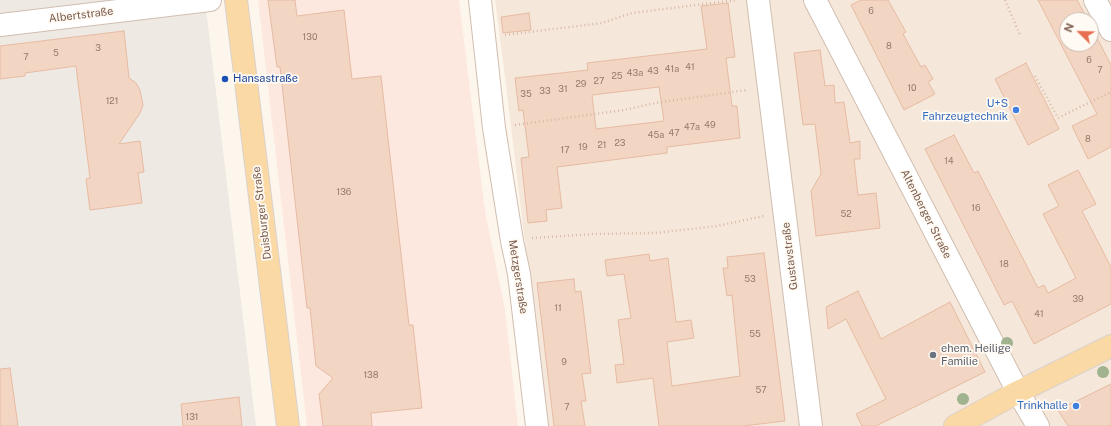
<!DOCTYPE html>
<meta charset="utf-8">
<style>
body{margin:0}
#map{position:relative;width:1111px;height:426px;overflow:hidden;background:#fdf6ec;font-family:"Public Sans",sans-serif}
canvas{display:block}
.north{position:absolute;left:1059px;top:12px;width:40px;height:40px;box-sizing:border-box;background:#fffaf3;border:1px solid #cabbb1;border-radius:50%;rotate:293deg;font-size:11px;font-weight:700;line-height:16px;text-align:center;color:#7a5c4d}
.north::after{content:'';display:block;margin:auto;width:14px;height:18px;background:#e76f51;clip-path:polygon(50% 0,100% 100%,50% 72%,0 100%)}
</style>
<div id="map">
<canvas width="1111" height="426"></canvas>
<div class="north">N</div>
</div>
<script>
const c = document.querySelector('canvas').getContext('2d');
c.lineJoin = 'round';
function fill(path, color) { c.fillStyle = color; c.fill(path, 'evenodd'); }
const toPath = rows => new Path2D(rows.map(r => 'M' + r).join(''));
function trace(path, color, width, dash) { c.strokeStyle = color; c.lineWidth = width; c.lineCap = dash ? 'butt' : 'round'; c.setLineDash(dash || []); c.stroke(path); }
function label(font, color, halo, rows, align = 'center') {
  c.font = font + ' "Public Sans",sans-serif'; c.lineWidth = 3.5; c.setLineDash([]); c.textBaseline = 'middle'; c.strokeStyle = halo; c.fillStyle = color; for (const [text, x, y, turn = 0] of rows) {
    c.save(); c.translate(x, y); c.rotate((+turn || 0) * Math.PI / 180); c.textAlign = isNaN(turn) ? turn : align; if (halo) c.strokeText(text, 0, 0); c.fillText(text, 0, 0); c.restore();
  }
}
const residential = toPath([
 [495,0,1111,0,1111,426,547,426,505,77],
 [1067,20,1091,20,1091,44,1067,44]
]);
const commercial = toPath([
 [258,0,459,0,485,211,505,310,518,426,307,426]
]);
const industrial = toPath([
 [0,0,205,0,256,426,0,426]
]);
const building = toPath([
 [268,0,295,0,297,16,344,10,352,79,381,76,409,325,413,325,422,408,371,413,372,426,323,426,319,394,333,378,316,366,310,308,307,308,280,67,277,67,268,0],
 [861,0,888,0,906,32,903,34,921,67,925,65,933,79,928,82,935,94,904,110,851,5,861,0],
 [1038,0,1077,0,1088,20,1067,20,1067,44,1091,44,1091,26,1111,65,1111,147,1088,159,1072,126,1097,114,1038,0],
 [728,3,735,57,726,58,732,106,737,106,740,138,667,147,667,153,557,167,562,208,546,210,547,221,528,223,521,158,529,157,523,110,519,111,515,78,588,70,587,63,707,49,701,6,728,3],
 [659,87,664,121,596,129,592,95,659,87],
 [529,13,531,30,503,33,501,17,529,13],
 [124,31,129,78,136,83,140,90,143,105,140,113,119,144,140,141,144,172,138,173,142,203,90,210,86,179,90,178,76,66,25,73,25,76,0,79,0,46,124,31],
 [820,50,825,86,834,85,835,103,844,102,850,143,860,141,860,159,854,159,858,195,876,193,880,228,816,236,811,191,821,174,815,124,803,125,794,53,820,50],
 [1026,63,1059,129,1028,145,995,79,1026,63],
 [954,135,974,173,978,171,1038,288,1044,285,1048,293,1076,278,1043,214,1059,206,1048,185,1078,170,1096,204,1082,211,1111,267,1111,304,1034,344,1012,301,1004,305,925,149,954,135],
 [764,253,785,421,743,426,659,426,653,378,617,383,615,365,624,364,618,320,631,318,624,274,607,276,605,260,649,254,650,261,668,258,676,322,691,320,694,338,667,342,672,386,740,376,732,295,727,296,723,268,728,268,727,257,764,253],
 [574,279,575,292,581,291,591,373,582,374,586,401,581,401,585,426,554,426,537,283,574,279],
 [858,291,881,339,950,302,985,372,876,426,862,426,856,414,886,399,846,319,828,329,826,307,858,291],
 [10,368,18,426,0,426,0,369,10,368],
 [1111,384,1111,426,1068,426,1058,410,1111,384],
 [239,397,242,426,183,426,181,404,239,397]
]);
const path = toPath([
 [1005,0,1020,35],
 [505,35,602,23,632,13,736,0],
 [1035,76,1058,118,1111,92],
 [515,125,624,110,655,103,747,90],
 [532,238,594,234,655,233,717,226,764,216]
]);
const minor = toPath([
 [480,0,494,128,512,241,519,274,537,426],
 [758,0,811,426],
 [815,0,1018,392,1038,426],
 [1095,0,1111,30],
 [0,25,210,0]
]);
const major = toPath([
 [236,0,288,426],
 [955,426,1018,392,1111,346]
]);
const trees = [
 [1007,343],
 [1103,372],
 [963,399]
];
const markers = [
 [225,79,4,"#1a4fb4"],
 [1016,110,4,"#3f7fe0"],
 [933,355,4,"#6b7280"],
 [1076,406,4,"#3f7fe0"]
];
const numberNames = [
 ["6",871,11],
 ["130",310,37],
 ["8",889,46],
 ["3",98,48],
 ["5",56,53],
 ["7",26,57],
 ["6",1089,60],
 ["41",690,67],
 ["41a",672,69],
 ["7",1100,70],
 ["43",653,71],
 ["43a",635,73],
 ["25",617,76],
 ["27",599,81],
 ["29",581,84],
 ["10",912,88],
 ["31",563,89],
 ["33",545,91],
 ["35",526,94],
 ["121",112,101],
 ["49",710,125],
 ["47a",692,127],
 ["47",674,133],
 ["45a",656,135],
 ["8",1088,139],
 ["23",620,143],
 ["21",602,145],
 ["19",583,147],
 ["17",565,150],
 ["14",949,161],
 ["136",344,192],
 ["16",976,208],
 ["52",846,214],
 ["18",1004,264],
 ["53",750,279],
 ["39",1078,299],
 ["11",558,308],
 ["41",1039,314],
 ["55",755,334],
 ["9",564,362],
 ["138",371,375],
 ["57",761,390],
 ["7",567,407],
 ["131",192,417]
];
const streetNames = [
 ["Albertstraße",81,15,-7],
 ["Duisburger Straße",262,213,-97],
 ["Altenberger Straße",926,214,63],
 ["Gustavstraße",790,256,-97],
 ["Metzgerstraße",518,277,81]
];
const transitNames = [
 ["Hansastraße",233,79]
];
const shopNames = [
 ["U+S",1008,104],
 ["Fahrzeugtechnik",1008,117],
 ["Trinkhalle",1068,406]
];
const worshipNames = [
 ["ehem. Heilige",941,349],
 ["Familie",941,362]
];
fill(residential, '#f5e8da');
fill(commercial, '#fde8e0');
fill(industrial, '#efe9e4');
fill(building, '#f3d5c3');
trace(building, '#e6bba3', 1);
trace(minor, '#d1beb0', 24);
trace(major, '#dad1cd', 24);
trace(path, '#d9b8a5', 2.5, [1, 3]);
trace(minor, '#fff', 22);
trace(major, '#fbd9a5', 22);
c.fillStyle = '#a0b28e';
for (const [x, y] of trees) { c.beginPath(); c.arc(x, y, 6, 0, 2 * Math.PI); c.fill(); }
for (const [x, y, r, color] of markers) { const dot = new Path2D(); dot.arc(x, y, r, 0, 2 * Math.PI); c.fillStyle = color; c.fill(dot); trace(dot, '#fffaf3', 1.5); }
label('9px', '#987a6a', null, numberNames);
label('11px', '#7a5c4d', '#fffaf3', streetNames);
label('11px', '#164399', '#fffaf3', transitNames, 'left');
label('11px', '#366cbe', '#fffaf3', shopNames, 'right');
label('11px', '#5b616d', '#fffaf3', worshipNames, 'left');
</script>
